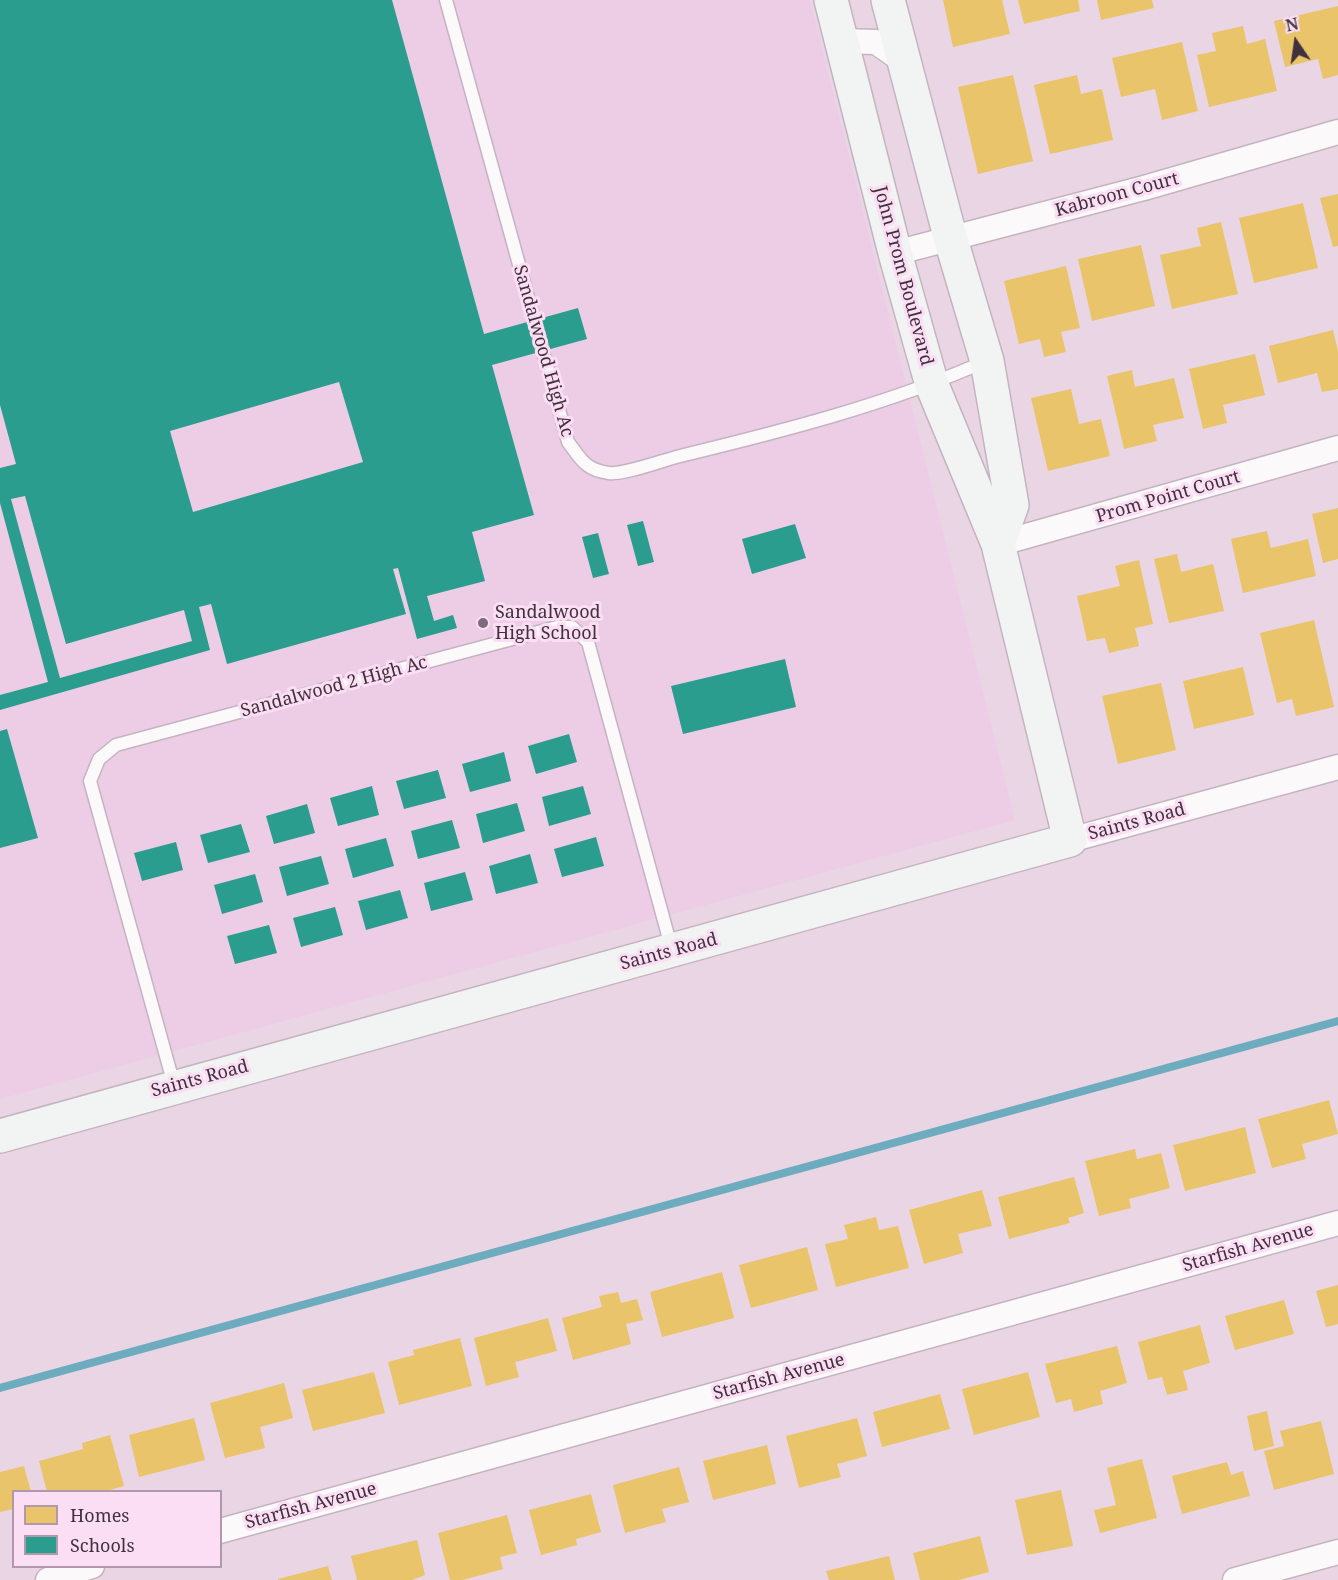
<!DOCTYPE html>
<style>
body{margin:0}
#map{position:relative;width:1338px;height:1580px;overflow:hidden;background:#ead5e5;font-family:"Noto Serif",serif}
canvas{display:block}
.legend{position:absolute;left:12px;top:1490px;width:210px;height:78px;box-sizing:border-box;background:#fbddf4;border:2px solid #b099ab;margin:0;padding:8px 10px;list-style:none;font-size:18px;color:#40323d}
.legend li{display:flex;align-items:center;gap:12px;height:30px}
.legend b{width:30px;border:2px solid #b099ab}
.north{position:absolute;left:1266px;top:12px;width:60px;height:60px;-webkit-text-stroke:4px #fbddf4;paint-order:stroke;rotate:347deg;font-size:16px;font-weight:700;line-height:24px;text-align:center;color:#40323d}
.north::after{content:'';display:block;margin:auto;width:21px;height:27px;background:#40323d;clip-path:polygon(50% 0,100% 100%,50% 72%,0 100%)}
</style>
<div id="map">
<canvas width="1338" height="1580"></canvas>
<ul class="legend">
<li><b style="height:16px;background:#e9c46a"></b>Homes</li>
<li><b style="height:16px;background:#2a9d8f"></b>Schools</li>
</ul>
<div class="north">N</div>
</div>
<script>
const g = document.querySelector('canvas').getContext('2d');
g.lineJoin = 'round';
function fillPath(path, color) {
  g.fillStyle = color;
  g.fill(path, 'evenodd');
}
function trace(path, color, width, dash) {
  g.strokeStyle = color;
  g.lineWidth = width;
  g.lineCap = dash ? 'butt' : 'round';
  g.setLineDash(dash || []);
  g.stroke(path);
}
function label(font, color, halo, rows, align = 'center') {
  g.font = font + ' "Noto Serif",serif';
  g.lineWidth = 6;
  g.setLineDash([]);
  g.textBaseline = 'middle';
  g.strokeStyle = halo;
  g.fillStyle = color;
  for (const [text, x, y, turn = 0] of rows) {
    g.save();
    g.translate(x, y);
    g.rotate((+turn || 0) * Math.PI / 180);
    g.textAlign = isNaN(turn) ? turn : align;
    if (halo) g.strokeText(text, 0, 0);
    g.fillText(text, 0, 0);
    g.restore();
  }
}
const built = new Path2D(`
 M 0,0 L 810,0 L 1015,820 L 0,1099 Z`);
const homes = new Path2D(`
 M 943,0 L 1002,0 L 1010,34 L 953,47 Z
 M 1018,0 L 1078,0 L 1080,11 L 1024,24 Z
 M 1097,0 L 1152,0 L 1154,8 L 1101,20 Z
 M 1338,6 L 1338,75 L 1323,79 L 1318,59 L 1285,67 L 1274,21 Z
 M 1243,26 L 1247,44 L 1265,39 L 1277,91 L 1209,107 L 1197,55 L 1216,51 L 1212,33 Z
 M 1182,42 L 1198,111 L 1162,120 L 1155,89 L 1121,97 L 1112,58 Z
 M 1013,75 L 1033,161 L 978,174 L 958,87 Z
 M 1077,75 L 1081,94 L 1102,89 L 1113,140 L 1050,154 L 1034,85 Z
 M 1338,194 L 1338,246 L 1333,247 L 1320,198 Z
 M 1303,203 L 1318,268 L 1254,283 L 1239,218 Z
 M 1221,222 L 1238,294 L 1172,309 L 1160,255 L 1201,246 L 1197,228 Z
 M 1141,245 L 1155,306 L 1092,321 L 1078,259 Z
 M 1066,266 L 1080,328 L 1061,332 L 1066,352 L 1044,357 L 1040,339 L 1019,344 L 1004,281 Z
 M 1333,330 L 1338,351 L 1338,389 L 1322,392 L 1317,373 L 1278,383 L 1269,346 Z
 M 1255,354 L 1265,395 L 1223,405 L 1227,423 L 1203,429 L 1189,369 Z
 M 1132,370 L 1135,387 L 1174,378 L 1184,418 L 1153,425 L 1157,441 L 1124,449 L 1107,376 Z
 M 1071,389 L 1079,424 L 1101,419 L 1110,456 L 1048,471 L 1031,398 Z
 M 1338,508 L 1338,559 L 1323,563 L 1312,514 Z
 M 1267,531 L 1271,548 L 1308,539 L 1316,576 L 1243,593 L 1231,539 Z
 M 1177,554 L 1181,572 L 1213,564 L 1224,611 L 1169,623 L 1154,559 Z
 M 1139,560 L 1153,624 L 1135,628 L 1139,646 L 1109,653 L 1105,638 L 1087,641 L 1077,596 L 1120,586 L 1115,566 Z
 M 1314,620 L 1334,707 L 1296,716 L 1292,699 L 1277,703 L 1260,633 Z
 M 1243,667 L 1254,715 L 1194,729 L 1183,681 Z
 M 1161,683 L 1176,750 L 1118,764 L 1102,696 Z
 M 1329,1100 L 1338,1134 L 1302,1144 L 1306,1159 L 1272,1168 L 1258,1119 Z
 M 1245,1127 L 1256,1173 L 1185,1191 L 1173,1145 Z
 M 1135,1149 L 1137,1159 L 1161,1153 L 1170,1188 L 1129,1199 L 1131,1208 L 1099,1216 L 1085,1161 Z
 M 1074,1177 L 1084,1213 L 1068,1218 L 1070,1223 L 1009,1239 L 998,1197 Z
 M 982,1190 L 992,1226 L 958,1234 L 963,1253 L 924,1264 L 909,1210 Z
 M 876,1217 L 879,1230 L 898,1226 L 909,1268 L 836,1287 L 825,1244 L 848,1239 L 844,1225 Z
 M 807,1247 L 818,1290 L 751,1308 L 739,1265 Z
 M 722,1272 L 734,1318 L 662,1337 L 650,1292 Z
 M 1338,1285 L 1338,1324 L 1326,1327 L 1316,1291 Z
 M 618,1292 L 621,1303 L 637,1299 L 643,1320 L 626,1324 L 631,1344 L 573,1360 L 562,1318 L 602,1307 L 599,1296 Z
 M 1284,1300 L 1294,1334 L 1235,1350 L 1225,1316 Z
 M 548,1318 L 557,1351 L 515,1362 L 519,1377 L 486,1386 L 474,1338 Z
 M 1200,1325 L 1210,1363 L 1183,1371 L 1188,1390 L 1167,1395 L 1162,1377 L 1148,1380 L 1138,1342 Z
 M 460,1338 L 472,1386 L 399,1405 L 388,1362 L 414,1355 L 413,1350 Z
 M 1117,1346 L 1127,1383 L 1100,1391 L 1103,1404 L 1074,1412 L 1071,1399 L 1056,1403 L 1045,1364 Z
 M 374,1372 L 385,1413 L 313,1431 L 302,1390 Z
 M 1028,1372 L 1040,1417 L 974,1435 L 962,1389 Z
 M 284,1383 L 293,1418 L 260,1427 L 265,1448 L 225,1458 L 210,1403 Z
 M 940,1394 L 950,1429 L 882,1447 L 873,1412 Z
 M 1267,1411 L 1274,1446 L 1254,1451 L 1247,1416 Z
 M 194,1418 L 205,1460 L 139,1477 L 129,1435 Z
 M 857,1418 L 867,1456 L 837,1464 L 841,1477 L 799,1488 L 786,1436 Z
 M 1321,1421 L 1334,1474 L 1274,1490 L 1264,1451 L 1284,1446 L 1280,1431 Z
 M 110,1435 L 124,1486 L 103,1492 L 47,1492 L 39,1461 L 83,1449 L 82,1443 Z
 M 767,1445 L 776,1484 L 713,1500 L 703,1461 Z
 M 1142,1459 L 1157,1518 L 1100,1533 L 1094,1510 L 1116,1505 L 1107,1468 Z
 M 1227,1462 L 1231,1475 L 1243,1471 L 1250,1496 L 1182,1514 L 1172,1476 Z
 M 24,1466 L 31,1492 L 14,1492 L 14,1509 L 0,1512 L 0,1472 Z
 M 679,1467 L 689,1502 L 662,1509 L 666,1522 L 625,1533 L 613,1485 Z
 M 1061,1490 L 1073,1546 L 1027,1555 L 1015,1500 Z
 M 591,1494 L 601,1532 L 576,1539 L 577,1545 L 541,1555 L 529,1510 Z
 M 507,1515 L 517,1553 L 500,1557 L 503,1569 L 463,1580 L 450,1580 L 438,1533 Z
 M 980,1536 L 989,1572 L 959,1580 L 920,1580 L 913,1553 Z
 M 417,1540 L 425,1575 L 412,1580 L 357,1580 L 351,1556 Z
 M 889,1556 L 895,1580 L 829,1580 L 826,1571 Z
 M 328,1566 L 332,1580 L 278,1580 L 278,1579 Z`);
const schools = new Path2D(`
 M 0,0 L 392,0 L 484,334 L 578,308 L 587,339 L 492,365 L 534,515 L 472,532 L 485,581 L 427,596 L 434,621 L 453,615 L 457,628 L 417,639 L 398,568 L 393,569 L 406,614 L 227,664 L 211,604 L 199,607 L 210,650 L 0,710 L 0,695 L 48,682 L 0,503 L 0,468 L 16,464 L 0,405 ZM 339,382 L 363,462 L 193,512 L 170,431 ZM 25,496 L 66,644 L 184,610 L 192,641 L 60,678 L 11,499 Z
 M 643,521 L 654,562 L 638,566 L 627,525 Z
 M 795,524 L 806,558 L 752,574 L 742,539 Z
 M 598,533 L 609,574 L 593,578 L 582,537 Z
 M 785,659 L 796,707 L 683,734 L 671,686 Z
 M 7,729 L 38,838 L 0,848 L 0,731 Z
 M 569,734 L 577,762 L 536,774 L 528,746 Z
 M 504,752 L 511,781 L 470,792 L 462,764 Z
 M 438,770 L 446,798 L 404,809 L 396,781 Z
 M 372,786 L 379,815 L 338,826 L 330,798 Z
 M 583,786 L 591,814 L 549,826 L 542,797 Z
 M 517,803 L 525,831 L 483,843 L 476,814 Z
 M 307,804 L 315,833 L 274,844 L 266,816 Z
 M 452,820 L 460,848 L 418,859 L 411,831 Z
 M 241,824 L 250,852 L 208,863 L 200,835 Z
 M 596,837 L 604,866 L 562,877 L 554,849 Z
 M 386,838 L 394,866 L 353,878 L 345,849 Z
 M 176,842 L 183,870 L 142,881 L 134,853 Z
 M 530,854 L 538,883 L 496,894 L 489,866 Z
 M 321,856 L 329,884 L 287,896 L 279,867 Z
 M 465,872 L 473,900 L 431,911 L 424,883 Z
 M 255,874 L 263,902 L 222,914 L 214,885 Z
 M 400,890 L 408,918 L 366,930 L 358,901 Z
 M 335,907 L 343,935 L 301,947 L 293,918 Z
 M 269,925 L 277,953 L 235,964 L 227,936 Z`);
const stream = new Path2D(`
 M 0,1388 L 1338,1021`);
const lane = new Path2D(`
 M 446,0 L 568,442 C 581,459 585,470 609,473 C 623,475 664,460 680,456 C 783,431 889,404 986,361
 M 174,1085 L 90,781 L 99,759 L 116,745 L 557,627 L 572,627 L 588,642 L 672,950`);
const street = new Path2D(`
 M 841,41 L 876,42 L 905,62
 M 895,253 L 1144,188 L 1338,132
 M 998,544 L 1338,448
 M 1070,840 L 1338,767
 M 220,1531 L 1338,1223
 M 48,1580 L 92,1566
 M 1235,1580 L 1338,1552`);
const secondary = new Path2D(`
 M 888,0 L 951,240 L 987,361 L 1012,505 L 998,544
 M 0,1136 L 1070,840 L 998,544 L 932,385 L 895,253 L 831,0`);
const markers = [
 [483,623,6,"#7c6b78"]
];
const streetNames = [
 ["Kabroon Court",1117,195,-15],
 ["John Prom Boulevard",903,276,75],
 ["Sandalwood High Ac",543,351,74],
 ["Prom Point Court",1168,497,-16],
 ["Sandalwood 2 High Ac",334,687,-15],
 ["Saints Road",1137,822,-15],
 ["Saints Road",669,952,-15],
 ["Saints Road",200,1079,-15],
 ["Starfish Avenue",1248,1248,-16],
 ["Starfish Avenue",779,1377,-15],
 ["Starfish Avenue",311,1506,-15]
];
const poiNames = [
 ["Sandalwood",495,613],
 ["High School",495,634]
];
fillPath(built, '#edcce6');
fillPath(homes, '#e9c46a');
fillPath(schools, '#2a9d8f');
trace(stream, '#6cacbe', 8);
trace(lane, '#c4b4c0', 15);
trace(street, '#c4b4c0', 27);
trace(secondary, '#c4b4c0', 36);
trace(lane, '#fcf9fb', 12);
trace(street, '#fcf9fb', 24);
trace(secondary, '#f2f3f3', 33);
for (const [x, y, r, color] of markers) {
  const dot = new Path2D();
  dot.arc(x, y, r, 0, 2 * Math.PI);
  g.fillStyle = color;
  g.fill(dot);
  trace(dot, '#fbddf4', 2);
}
label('18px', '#40323d', '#fbddf4', streetNames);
label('18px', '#40323d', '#fbddf4', poiNames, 'left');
</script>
